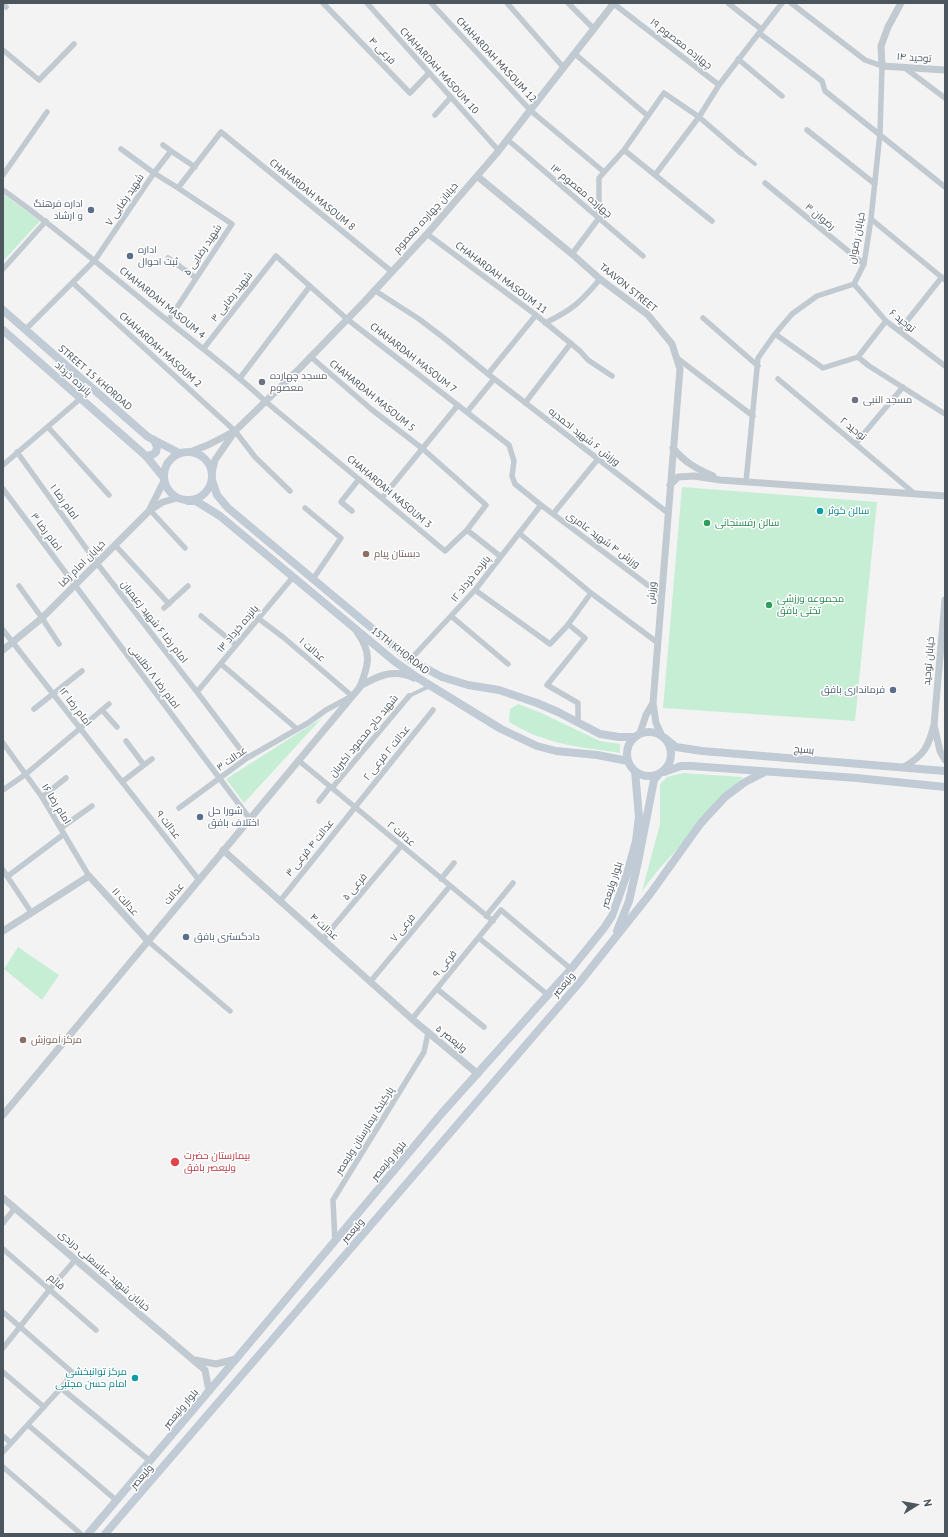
<!DOCTYPE html>
<meta charset="utf-8">
<style>
body{margin:0}
#map{position:relative;width:948px;height:1537px;overflow:hidden;background:#f4f3f3;font-family:"PT Sans",sans-serif}
canvas{display:block}
.frame{position:absolute;inset:0;border:4px solid #4b565f;pointer-events:none}
.north{position:absolute;left:896px;top:1485px;width:40px;height:40px;-webkit-text-stroke:3px #fff;paint-order:stroke;rotate:79deg;font-size:11px;font-weight:700;line-height:16px;text-align:center;color:#4b565f}
.north::after{content:'';display:block;margin:auto;width:14px;height:18px;background:#4b565f;clip-path:polygon(50% 0,100% 100%,50% 72%,0 100%)}
</style>
<div id="map">
<canvas width="948" height="1537"></canvas>
<div class="frame"></div>
<div class="north">N</div>
</div>
<script>
const g = document.querySelector('canvas').getContext('2d');
g.lineJoin = 'round';
function fillPath(path, color) {
  g.fillStyle = color;
  g.fill(path, 'evenodd');
}
function trace(path, color, width, dash) {
  g.strokeStyle = color;
  g.lineWidth = width;
  g.lineCap = dash ? 'butt' : 'round';
  g.setLineDash(dash || []);
  g.stroke(path);
}
function label(font, color, halo, rows, align = 'center') {
  g.font = font + ' "PT Sans",Cairo,sans-serif';
  g.lineWidth = 3;
  g.setLineDash([]);
  g.textBaseline = 'middle';
  g.strokeStyle = halo;
  g.fillStyle = color;
  for (const [text, x, y, turn = 0] of rows) {
    g.save();
    g.translate(x, y);
    g.rotate((+turn || 0) * Math.PI / 180);
    g.textAlign = isNaN(turn) ? turn : align;
    if (halo) g.strokeText(text, 0, 0);
    g.fillText(text, 0, 0);
    g.restore();
  }
}
const green = new Path2D(`
 M 3,194 L 40,221 L 3,261 Z
 M 682,487 L 877,502 L 855,721 L 663,708 Z
 M 518,704 L 539,712 L 600,741 L 620,744 L 620,753 C 596,749 572,747 549,740 C 535,736 521,729 509,722 L 510,709 Z
 M 322,718 L 244,803 L 226,779 Z
 M 683,773 L 743,777 L 658,870 L 642,891 L 660,824 L 660,784 L 667,777 Z
 M 18,947 L 59,975 L 42,1000 L 4,969 Z`);
const pedestrian = new Path2D(`
 M 742,154 L 755,164
 M 409,696 L 430,686`);
const minor = new Path2D(`
 M 323,3 L 410,93 L 429,73
 M 367,3 L 499,151
 M 431,3 L 531,111 L 604,172
 M 507,3 L 564,68
 M 568,3 L 594,29
 M 728,3 L 761,29
 M 3,4 L 6,7
 M 614,4 L 719,85
 M 759,33 L 822,81 L 825,91 L 945,187
 M 3,50 L 39,80 L 74,44
 M 575,54 L 648,116
 M 738,59 L 782,96
 M 905,68 L 945,98
 M 435,115 L 451,97
 M 807,130 L 875,184
 M 508,140 L 643,256
 M 163,145 L 171,151
 M 121,149 L 154,173 L 171,151 L 195,167
 M 624,150 L 712,221
 M 742,154 L 699,117 L 719,85 L 782,3
 M 3,175 L 47,112
 M 765,183 L 864,264
 M 3,190 C 61,231 112,276 167,320 C 200,347 234,372 265,401 L 445,551 L 467,530 L 500,556
 M 871,219 L 945,280
 M 427,234 L 536,315 L 580,351 L 588,360 L 612,376
 M 572,254 L 599,218 L 599,178 L 624,150 L 664,93 L 699,117 L 655,175
 M 168,258 L 196,278
 M 3,269 L 46,221
 M 73,283 L 235,431 L 255,457 L 290,491
 M 854,284 L 886,321 L 945,366
 M 374,290 L 419,319 L 444,338 L 488,374 L 668,513
 M 703,318 L 758,366
 M 168,321 L 232,224 L 178,188
 M 545,323 C 572,310 581,302 600,279
 M 25,330 L 95,260 L 154,173 L 178,188 L 221,132 L 391,271
 M 899,331 L 942,277
 M 775,334 L 823,368 L 858,357 L 869,366 L 945,414
 M 204,348 L 276,256 L 347,319 L 509,445 L 514,461 L 512,476 L 515,484 L 541,505 L 661,595
 M 311,357 L 371,409 L 423,449 L 486,505 L 467,530
 M 858,357 L 886,321
 M 677,358 L 753,416
 M 488,374 L 536,315
 M 240,378 L 310,286
 M 778,379 L 915,494
 M 525,403 L 571,343
 M 467,412 L 494,379
 M 48,427 L 109,495
 M 856,443 L 903,387
 M 17,452 L 96,562 L 197,692 L 247,758
 M 3,465 L 80,399
 M 746,482 L 758,358 L 775,334 L 792,314 L 817,296 L 854,284 L 864,264 L 871,219 L 880,133 L 882,66 L 865,60 L 791,3
 M 3,489 L 250,819
 M 382,498 L 458,405
 M 305,508 L 341,538 L 313,579
 M 150,510 L 185,548
 M 352,511 L 341,502 L 359,479
 M 553,514 L 598,459
 M 519,533 L 591,593 L 658,643
 M 115,545 L 169,604
 M 19,586 L 42,618 L 59,644
 M 475,590 L 550,644 L 567,626 L 591,593
 M 164,608 L 188,586
 M 201,616 L 236,645
 M 451,616 L 508,664
 M 568,624 L 585,638 L 547,685 L 578,703 L 578,723
 M 3,630 L 199,880
 M 410,660 L 475,590 L 541,505
 M 221,664 L 297,729
 M 197,692 L 293,577
 M 34,709 L 82,671
 M 102,710 L 117,727
 M 3,743 L 42,797 L 89,876
 M 298,760 L 493,921
 M 144,765 L 152,759
 M 122,782 L 144,765 L 126,741
 M 332,788 L 409,696
 M 3,790 L 26,774 L 109,704
 M 42,797 L 66,778
 M 319,801 L 330,787
 M 179,808 L 247,758 L 308,723 L 326,710 L 352,696 L 283,637 L 259,619
 M 61,828 L 92,806
 M 3,870 L 31,912
 M 8,876 L 64,834
 M 441,879 L 454,863
 M 280,901 L 433,710
 M 486,916 L 513,883
 M 479,938 L 548,995
 M 323,939 L 401,846
 M 148,941 L 230,1011
 M 370,982 L 450,886
 M 437,989 L 484,1027
 M 412,1019 L 501,910 L 571,969
 M 3,1223 L 15,1208
 M 335,1242 L 333,1200 L 424,1052 L 428,1033
 M 3,1249 L 96,1330
 M 3,1312 L 73,1373 L 61,1388 L 3,1452
 M 3,1348 L 50,1289 L 76,1259
 M 3,1372 L 44,1407
 M 61,1388 L 150,1461
 M 28,1425 L 116,1500
 M 3,1436 L 11,1443
 M 3,1467 L 81,1534`);
const tertiary = new Path2D(`
 M 901,3 L 888,27 L 881,46 L 882,66 L 945,70
 M 477,176 L 572,254 L 600,279 L 648,315 L 672,344 L 680,369 L 653,703 L 656,723 L 662,736
 M 673,448 C 684,462 697,469 713,476
 M 190,452 L 208,445 L 233,432
 M 212,473 L 215,460 L 235,431 L 299,369 L 364,302 L 427,234 L 496,154 L 614,3
 M 670,485 L 678,477 L 694,476 L 720,480 L 945,496
 M 150,509 L 164,481
 M 3,650 L 42,618 L 150,510 L 163,502 L 177,498
 M 360,686 C 378,676 393,668 414,678
 M 934,725 L 945,600
 M 640,733 L 646,715 L 653,703
 M 904,767 C 924,755 928,748 934,725 L 940,751 L 945,760
 M 223,850 L 412,1019 L 478,1074
 M 3,931 L 89,876 L 148,941
 M 3,1115 L 360,687 C 369,664 372,653 357,632
 M 3,1198 L 205,1370 L 209,1391
 M 195,1360 L 216,1364 L 236,1359`);
const secondary = new Path2D(`
 M 3,310 L 148,437 L 179,453
 M 3,330 L 146,456 L 164,478
 M164 476a24 24 0 1 1 48 0a24 24 0 1 1-48 0Z
 M 146,456 L 152,455 L 156,452 L 157,447 L 154,440
 M 212,480 L 217,495 L 228,508 L 410,660 L 442,677 L 468,685 L 499,690 L 537,703 L 558,712 L 600,734 L 619,737 L 635,737
 M 188,501 L 196,501 L 220,516 L 394,661 L 418,678 L 501,729 L 537,746 L 556,751 L 597,755 L 628,761
 M627 754a22 22 0 1 1 44 0a22 22 0 1 1-44 0Z
 M 665,738 L 676,747 L 702,751 L 945,771
 M 664,772 L 681,766 L 691,766 L 857,778 L 945,787
 M 617,931 L 629,901 L 638,862 L 654,780 L 659,774
 M 88,1534 L 236,1359 L 442,1113 L 571,969 L 604,928 L 612,916 L 627,874 L 636,841 L 639,817 L 635,771
 M 105,1534 L 580,982 L 650,894 L 701,823 L 725,797 L 745,782 L 765,772`);
const markers = [
 [91,210,4,"#5c6f8a"],
 [130,256,4,"#5c6f8a"],
 [262,382,4,"#6b7280"],
 [855,400,4,"#6b7280"],
 [820,511,4,"#0f9aa8"],
 [707,523,4,"#2e9e5b"],
 [366,554,4,"#8d6e63"],
 [769,605,4,"#2e9e5b"],
 [893,690,4,"#5c6f8a"],
 [200,817,4,"#5c6f8a"],
 [186,937,4,"#5c6f8a"],
 [23,1040,4,"#8d6e63"],
 [175,1162,5,"#e0444e"],
 [135,1378,4,"#0f9aa8"]
];
const streetNames = [
 ["چهارده معصوم ۱۹",681,44,38],
 ["فرعی ۴",382,51,46],
 ["توحید ۱۴",914,58,4],
 ["CHAHARDAH MASOUM 12",496,60,47],
 ["CHAHARDAH MASOUM 10",439,71,48],
 ["چهارده معصوم ۱۳",581,191,40],
 ["CHAHARDAH MASOUM 8",312,195,39],
 ["شهید رضایی ۷",125,200,-56],
 ["رضوان ۳",820,217,40],
 ["خیابان چهارده معصوم",426,218,-48],
 ["خیابان رضوان",857,238,-79],
 ["شهید رضایی ۵",203,250,-56],
 ["CHAHARDAH MASOUM 11",501,278,37],
 ["TAAVON STREET",628,288,39],
 ["شهید رضایی ۳",232,297,-52],
 ["CHAHARDAH MASOUM 4",162,303,39],
 ["توحید ۶",902,321,39],
 ["CHAHARDAH MASOUM 2",160,350,42],
 ["CHAHARDAH MASOUM 7",413,358,38],
 ["STREET 15 KHORDAD",95,378,41],
 ["پانزده خرداد",73,379,42],
 ["CHAHARDAH MASOUM 5",372,396,39],
 ["توحید ۲",853,429,39],
 ["ورزش ۶ شهید احمدیه",584,437,38],
 ["CHAHARDAH MASOUM 3",389,492,40],
 ["امام رضا ۱",64,502,54],
 ["امام رضا ۳",46,532,53],
 ["ورزش ۴ شهید عامری",603,540,36],
 ["خیابان امام رضا",82,564,-45],
 ["پانزده خرداد ۱۲",471,579,-51],
 ["ورزش",652,593,-85],
 ["امام رضا ۶ شهید زعیمیان",154,622,52],
 ["پانزده خرداد ۱۳",238,629,-50],
 ["عدالت ۱",312,650,41],
 ["15TH KHORDAD",400,651,38],
 ["خیابان توحید",929,661,-85],
 ["امام رضا ۸ اطلسی",154,677,53],
 ["امام رضا ۱۲",75,707,52],
 ["شهید حاج محمود اکبریان",364,736,-51],
 ["بسیج",804,750,5],
 ["عدالت ۲ فرعی ۲",387,753,-51],
 ["عدالت ۳",232,759,-35],
 ["امام رضا ۱۶",56,804,58],
 ["عدالت ۹",168,825,52],
 ["عدالت ۲",401,834,40],
 ["عدالت ۴ فرعی ۳",310,848,-51],
 ["بلوار ولیعصر",612,885,-72],
 ["فرعی ۵",355,887,-50],
 ["عدالت",174,894,-50],
 ["عدالت ۱۱",125,902,48],
 ["عدالت ۴",324,927,42],
 ["فرعی ۷",403,928,-50],
 ["فرعی ۹",445,964,-51],
 ["ولیعصر",564,985,-50],
 ["ولیعصر ۵",451,1039,39],
 ["پارکینگ بیمارستان ولیعصر",365,1131,-58],
 ["بلوار ولیعصر",389,1161,-50],
 ["ولیعصر",353,1231,-50],
 ["خیابان شهید عباسعلی درندی",104,1271,41],
 ["قائم",56,1282,41],
 ["بلوار ولیعصر",181,1409,-50],
 ["ولیعصر",142,1477,-49]
];
const serviceNames = [
 ["اداره فرهنگ",83,204,"right"],
 ["و ارشاد",83,216,"right"],
 ["اداره",138,250],
 ["ثبت احوال",138,262],
 ["فرمانداری بافق",885,690,"right"],
 ["شورا حل",208,811],
 ["اختلاف بافق",208,823],
 ["دادگستری بافق",194,937]
];
const worshipNames = [
 ["مسجد چهارده",270,376],
 ["معصوم",270,388],
 ["مسجد النبی",863,400]
];
const cultureNames = [
 ["سالن کوثر",828,511],
 ["مرکز توانبخشی",127,1372,"right"],
 ["امام حسن مجتبی",127,1384,"right"]
];
const leisureNames = [
 ["سالن رفسنجانی",715,523],
 ["مجموعه ورزشی",777,599],
 ["تختی بافق",777,611]
];
const educationNames = [
 ["دبستان پیام",374,554],
 ["مرکز آموزش",31,1040]
];
const healthNames = [
 ["بیمارستان حضرت",184,1156],
 ["ولیعصر بافق",184,1168]
];
fillPath(green, '#c5eed4');
trace(pedestrian, '#c1cad0', 4);
trace(minor, '#c1cad0', 5.5);
trace(tertiary, '#c1cad0', 7);
trace(secondary, '#c1cbd5', 8);
for (const [x, y, r, color] of markers) {
  const dot = new Path2D();
  dot.arc(x, y, r, 0, 2 * Math.PI);
  g.fillStyle = color;
  g.fill(dot);
  trace(dot, '#fff', 1.5);
}
label('10px', '#4b565f', '#fff', streetNames);
label('10px', '#4e5e75', '#fff', serviceNames, 'left');
label('10px', '#5b616d', '#fff', worshipNames, 'left');
label('10px', '#0d838f', '#fff', cultureNames, 'left');
label('10px', '#27864d', '#fff', leisureNames, 'left');
label('10px', '#785e54', '#fff', educationNames, 'left');
label('10px', '#be3a42', '#fff', healthNames, 'left');
</script>
